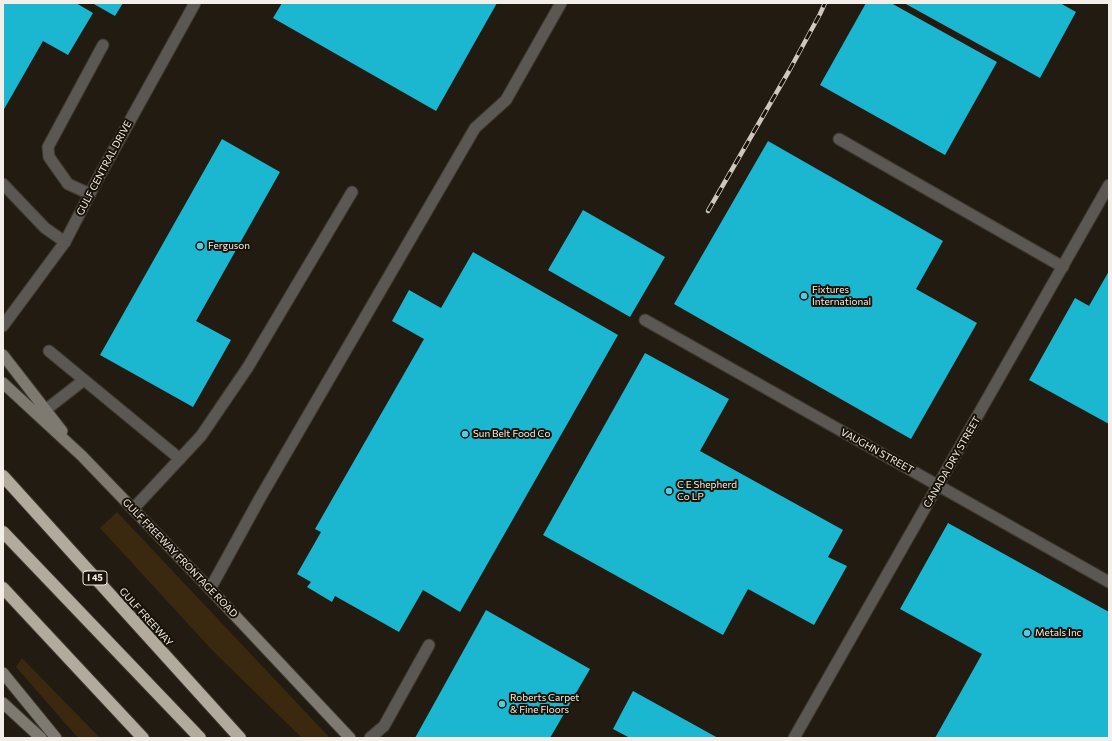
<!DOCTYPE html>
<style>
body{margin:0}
#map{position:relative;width:1112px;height:741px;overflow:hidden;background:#221b11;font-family:Commissioner,sans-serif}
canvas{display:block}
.frame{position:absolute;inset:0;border:4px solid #f3eee7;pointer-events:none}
</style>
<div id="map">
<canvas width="1112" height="741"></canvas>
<div class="frame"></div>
</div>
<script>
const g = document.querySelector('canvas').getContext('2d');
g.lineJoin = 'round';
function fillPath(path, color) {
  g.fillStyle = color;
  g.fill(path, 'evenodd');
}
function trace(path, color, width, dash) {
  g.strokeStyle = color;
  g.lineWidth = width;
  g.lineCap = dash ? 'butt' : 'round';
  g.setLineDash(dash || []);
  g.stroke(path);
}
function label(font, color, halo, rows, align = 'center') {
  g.font = font + ' Commissioner,sans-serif';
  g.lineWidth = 4;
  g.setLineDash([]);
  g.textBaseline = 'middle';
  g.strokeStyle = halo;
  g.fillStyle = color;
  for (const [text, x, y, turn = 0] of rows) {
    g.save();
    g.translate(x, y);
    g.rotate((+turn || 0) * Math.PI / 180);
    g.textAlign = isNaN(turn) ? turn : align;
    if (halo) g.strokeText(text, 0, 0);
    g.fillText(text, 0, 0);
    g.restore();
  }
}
const green = new Path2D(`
 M 117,512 L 330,738 L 302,738 L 212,650 L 100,528 Z
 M 22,658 L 100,738 L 78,738 L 16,667 Z`);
const building = new Path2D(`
 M 3,3 L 76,3 L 93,13 L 68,55 L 43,41 L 3,111 Z
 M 92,3 L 123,3 L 115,16 Z
 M 282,3 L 497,3 L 436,111 L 273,18 Z
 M 866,3 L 891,3 L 997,62 L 945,155 L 820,85 Z
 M 904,3 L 1060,3 L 1076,12 L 1040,78 Z
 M 222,139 L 280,172 L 196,321 L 231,340 L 193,407 L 100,355 Z
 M 768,141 L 943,241 L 916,289 L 977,323 L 911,439 L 674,304 Z
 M 583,210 L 665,257 L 630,317 L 548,270 Z
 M 473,252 L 618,335 L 460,612 L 423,590 L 399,632 L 335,596 L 332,602 L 307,587 L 311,582 L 297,574 L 321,532 L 315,529 L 424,339 L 392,321 L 409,290 L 441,308 Z
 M 1109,271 L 1109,424 L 1029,380 L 1075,298 L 1089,306 Z
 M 645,353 L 729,399 L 700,451 L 843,530 L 828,557 L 847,566 L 814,625 L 748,589 L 723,635 L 543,535 Z
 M 948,523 L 1109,612 L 1109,738 L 935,738 L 982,654 L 900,609 Z
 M 486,610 L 590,669 L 550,738 L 415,738 Z
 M 633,691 L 718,738 L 630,738 L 613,729 Z`);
const service = new Path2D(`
 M 839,139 L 1063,267
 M 3,184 L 45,228 L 65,242
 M 90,194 L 68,184 L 49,157 L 48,147 L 103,45
 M 49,351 L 180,459
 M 39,415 L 84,380
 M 133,509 L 201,436 L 248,367 L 352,192
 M 210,589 L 260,498 L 475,128 L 506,100 L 561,3
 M 370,738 L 384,726 L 429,645`);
const minor = new Path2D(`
 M 645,320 L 1109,582
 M 3,326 L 65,242 L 96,182 L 195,3
 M 794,738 L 1109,185`);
const secondary = new Path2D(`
 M 3,355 L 62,431
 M 3,383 L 82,456 L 210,589 L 350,738
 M 3,673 L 56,738
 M 3,703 L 41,738`);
const motorway = new Path2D(`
 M 3,476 L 240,738
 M 3,532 L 200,738
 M 3,588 L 143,738`);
const rail = new Path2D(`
 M 708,211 L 789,71 L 820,14 L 825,3`);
const markers = [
 [200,246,4,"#55cae0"],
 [804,296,4,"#55cae0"],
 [465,434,4,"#55cae0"],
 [669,491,4,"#55cae0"],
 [1027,633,4,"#55cae0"],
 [502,704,4,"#55cae0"]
];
const shields = [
 [95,578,24]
];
const shieldNames = [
 ["I 45",95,578]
];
const streetNames = [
 ["GULF CENTRAL DRIVE",104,168,-62],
 ["VAUGHN STREET",877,451,29],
 ["CANADA DRY STREET",952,462,-60],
 ["GULF FREEWAY FRONTAGE ROAD",180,558,46],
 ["GULF FREEWAY",146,617,48]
];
const poiNames = [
 ["Ferguson",208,246],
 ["Fixtures",812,290],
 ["International",812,302],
 ["Sun Belt Food Co",473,434],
 ["C E Shepherd",677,485],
 ["Co LP",677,497],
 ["Metals Inc",1035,633],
 ["Roberts Carpet",510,698],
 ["& Fine Floors",510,710]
];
fillPath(green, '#3a290e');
fillPath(building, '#1bb6cf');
trace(service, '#3f392f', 13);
trace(minor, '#3f392f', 13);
trace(secondary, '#3f392f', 13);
trace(motorway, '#3f392f', 14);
trace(service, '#5b5752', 11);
trace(minor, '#5b5752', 11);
trace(secondary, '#7e7971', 11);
trace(motorway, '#b3aa9e', 12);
trace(rail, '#cdc7c0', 4.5);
trace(rail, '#181209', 3, [9]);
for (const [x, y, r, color] of markers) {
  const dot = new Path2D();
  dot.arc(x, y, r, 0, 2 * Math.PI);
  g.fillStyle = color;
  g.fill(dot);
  trace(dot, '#181209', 1.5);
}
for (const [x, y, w] of shields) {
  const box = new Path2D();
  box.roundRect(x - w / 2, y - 7, w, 14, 3);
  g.fillStyle = '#181209';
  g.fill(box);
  trace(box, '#f3eee7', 1);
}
label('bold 9px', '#f3eee7', null, shieldNames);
label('10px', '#f3eee7', '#181209', streetNames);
label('10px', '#f3eee7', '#181209', poiNames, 'left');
</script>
